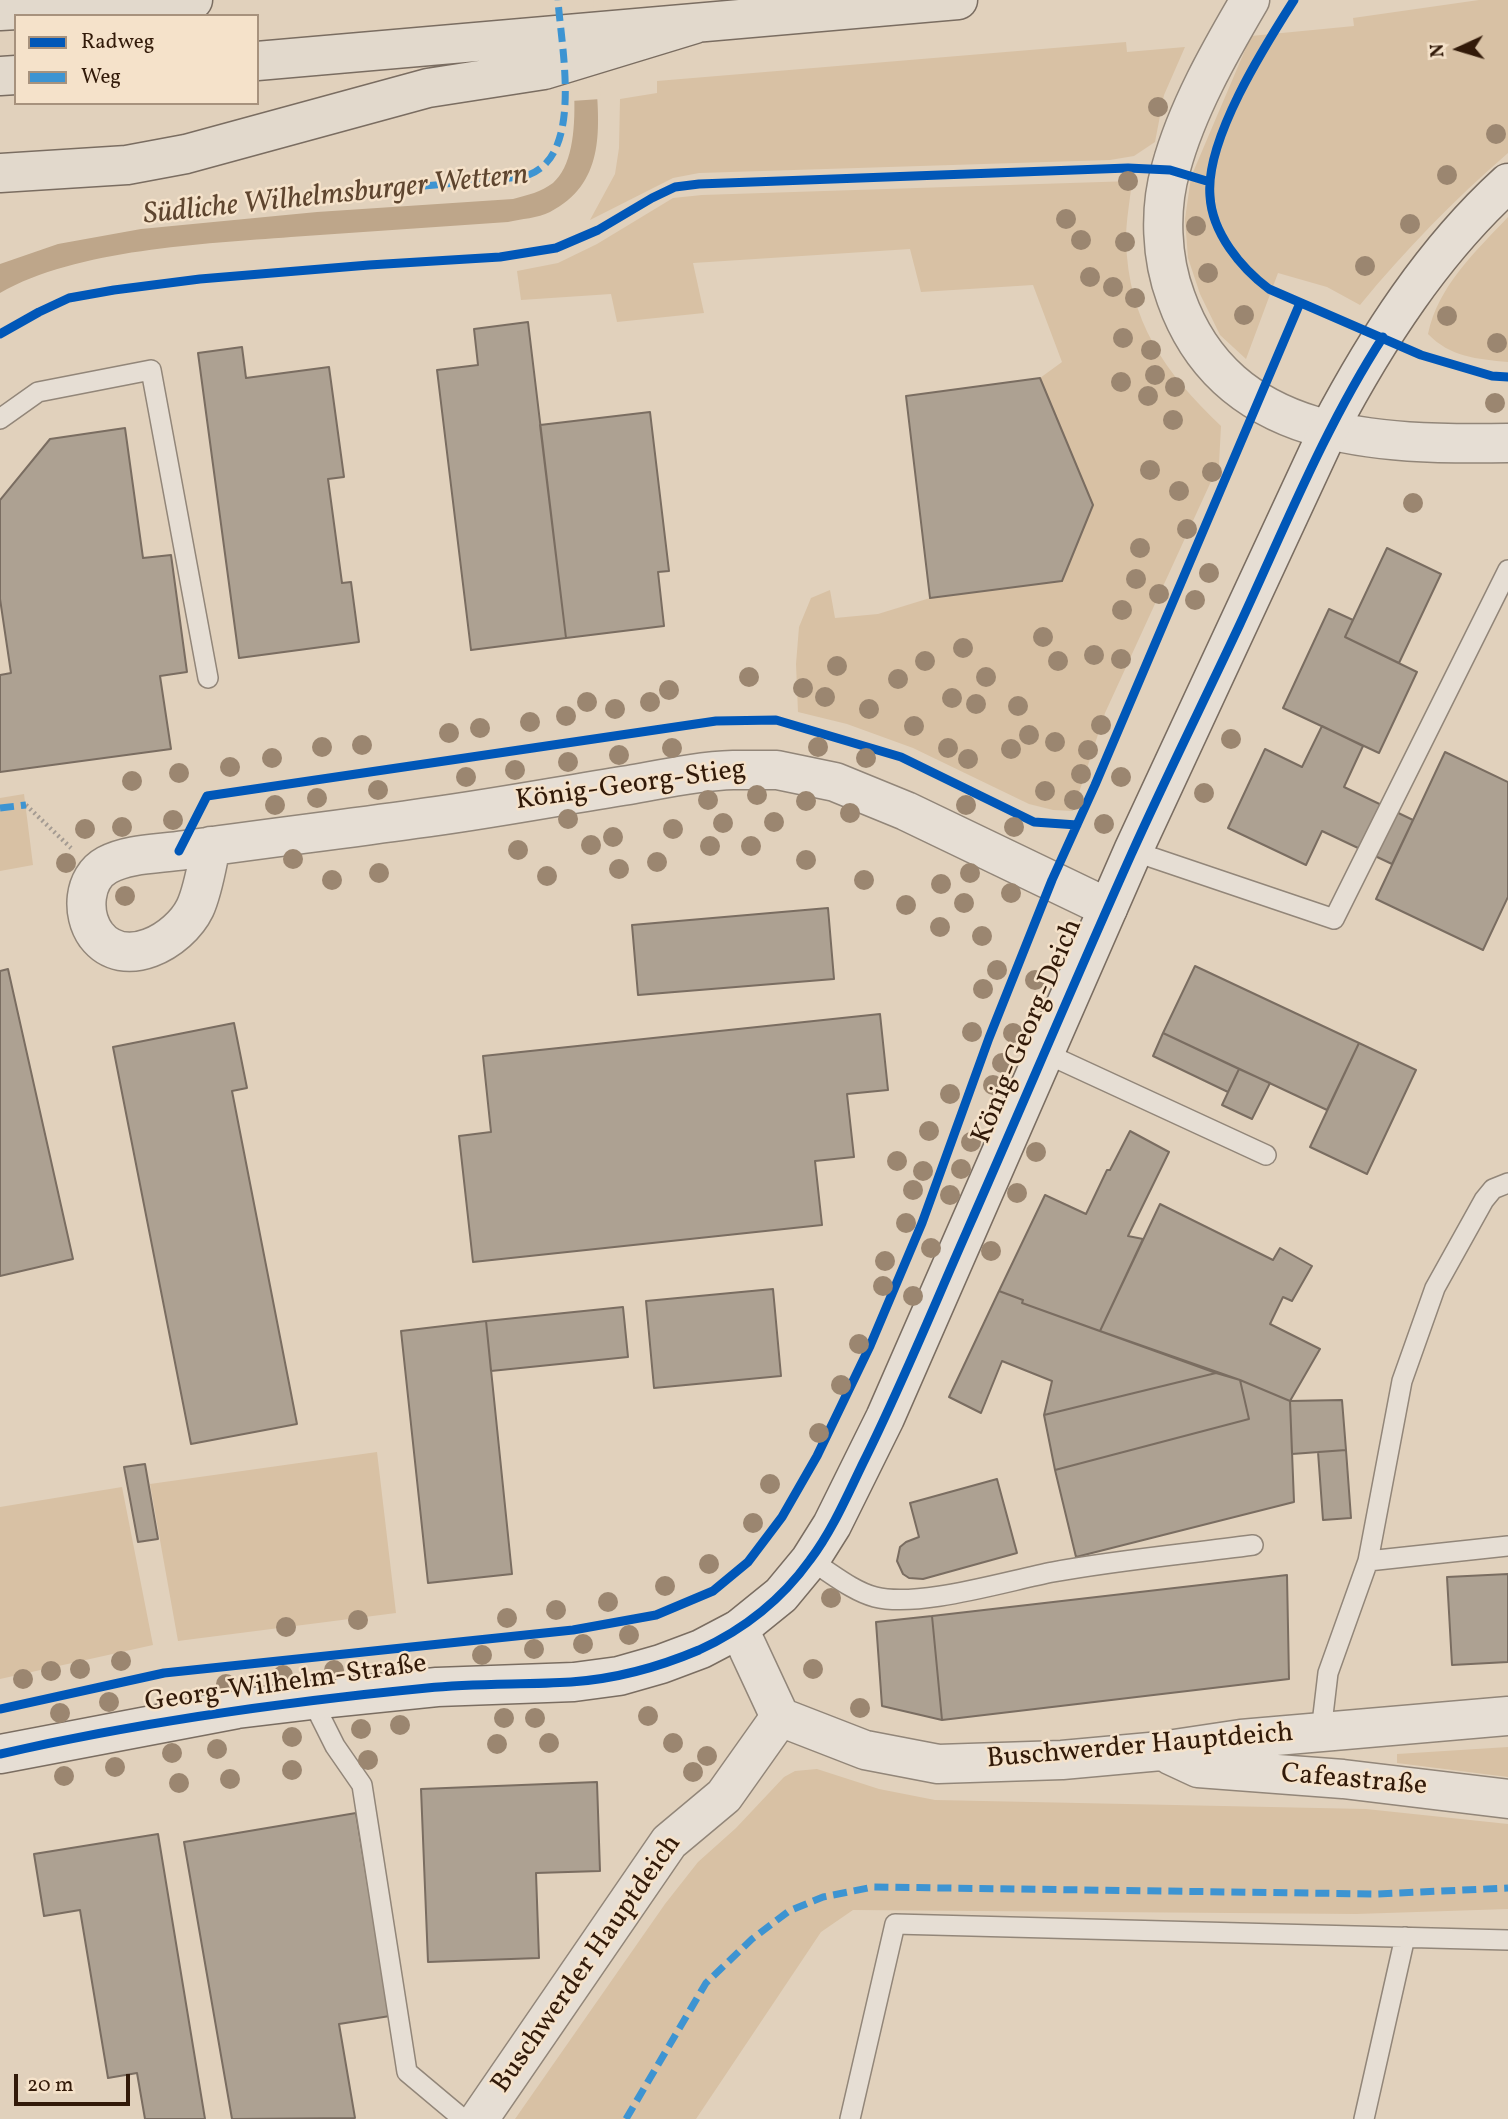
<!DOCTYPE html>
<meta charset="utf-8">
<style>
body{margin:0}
#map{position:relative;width:1508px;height:2119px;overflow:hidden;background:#e1d1bc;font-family:Vollkorn,serif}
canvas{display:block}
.legend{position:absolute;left:14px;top:14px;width:245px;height:91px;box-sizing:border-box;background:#f5e2ca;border:2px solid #a7927d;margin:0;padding:9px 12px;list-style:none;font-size:21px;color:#321a09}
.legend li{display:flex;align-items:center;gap:14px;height:35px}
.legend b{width:35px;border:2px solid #a7927d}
.north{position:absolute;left:1424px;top:14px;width:70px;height:70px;-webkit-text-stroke:5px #f5e2ca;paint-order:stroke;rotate:266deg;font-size:19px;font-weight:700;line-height:28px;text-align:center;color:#321a09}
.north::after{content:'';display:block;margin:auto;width:24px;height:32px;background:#321a09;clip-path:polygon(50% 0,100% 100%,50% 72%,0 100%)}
.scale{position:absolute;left:14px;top:2074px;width:116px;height:32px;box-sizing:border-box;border:4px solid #321a09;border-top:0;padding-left:9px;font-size:21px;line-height:24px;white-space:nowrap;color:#321a09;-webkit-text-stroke:5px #f5e2ca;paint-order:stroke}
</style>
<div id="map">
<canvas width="1508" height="2119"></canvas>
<ul class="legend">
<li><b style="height:9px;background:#0057b8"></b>Radweg</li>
<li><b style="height:9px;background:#3d94d2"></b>Weg</li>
</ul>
<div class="north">N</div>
<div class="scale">20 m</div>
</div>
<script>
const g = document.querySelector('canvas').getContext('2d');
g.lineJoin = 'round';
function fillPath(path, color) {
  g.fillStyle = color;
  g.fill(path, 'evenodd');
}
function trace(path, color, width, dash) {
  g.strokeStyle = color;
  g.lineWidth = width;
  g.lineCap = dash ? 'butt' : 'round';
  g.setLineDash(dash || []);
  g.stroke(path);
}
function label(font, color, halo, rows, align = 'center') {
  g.font = font + ' Vollkorn,serif';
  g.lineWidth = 5;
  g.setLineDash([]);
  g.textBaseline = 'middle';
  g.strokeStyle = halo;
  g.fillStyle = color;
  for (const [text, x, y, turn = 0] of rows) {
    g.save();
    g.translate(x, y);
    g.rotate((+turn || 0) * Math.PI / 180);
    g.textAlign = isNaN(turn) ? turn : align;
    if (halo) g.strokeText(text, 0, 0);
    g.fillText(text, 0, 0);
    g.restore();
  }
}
const green = new Path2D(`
 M 1479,0 L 1508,0 L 1508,153 C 1454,200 1405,250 1360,305 L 1327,287 L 1278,273 L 1246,359 L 1220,335 L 1200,294 L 1188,258 L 1185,219 L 1191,177 L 1251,36 L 1354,26 L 1353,18 Z
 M 1126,42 L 1127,52 L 1185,47 L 1164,95 L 1155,142 L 1134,156 L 1110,160 L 699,173 L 673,178 L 590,220 L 615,174 L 619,148 L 620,99 L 657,93 L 657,81 Z
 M 1132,181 C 1130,200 1126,221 1126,240 C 1128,321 1165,373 1221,426 L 1219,464 L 1105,713 L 1073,811 L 1053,810 L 1029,804 L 913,748 L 847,724 L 798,712 L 796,664 L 799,627 L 811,598 L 830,590 L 835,618 L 878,614 L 930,598 L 1062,581 L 1093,505 L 1040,378 L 1062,362 L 1033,285 L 921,292 L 910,249 L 693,263 L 704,313 L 617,322 L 611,294 L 521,300 L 517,271 L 558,263 L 597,244 L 673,198 L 702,195 Z
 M 1508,217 L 1508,362 C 1477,359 1450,357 1428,334 C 1438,286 1476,251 1508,217 Z
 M 24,794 L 33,865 L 0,871 L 0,798 Z
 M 377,1452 L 396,1613 L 178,1641 L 150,1484 Z
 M 122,1487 L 153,1645 L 0,1679 L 0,1507 Z
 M 1508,1747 L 1508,1777 L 1397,1763 L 1397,1754 Z
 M 817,1769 L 879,1789 L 935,1800 L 1366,1809 L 1508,1824 L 1508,1909 L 1356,1914 L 853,1910 L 821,1932 L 696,2119 L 515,2119 L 665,1904 L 698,1862 L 736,1828 L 784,1777 L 795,1771 Z`);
const water = new Path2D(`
 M 565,0 L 589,0 C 592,27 594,54 596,80 C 600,132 604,184 550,212 C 538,218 521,219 508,222 C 436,227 363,232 291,237 C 203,244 77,249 0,293 L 0,264 L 58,244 L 141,229 L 317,212 L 513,199 C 528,195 541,192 553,183 C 590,152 569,44 565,0 Z`);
const pier = new Path2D(`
 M 562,0 L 593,0 L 601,99 L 571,101 Z`);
const building = new Path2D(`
 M 528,322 L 566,638 L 471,650 L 437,370 L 478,365 L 474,329 Z
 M 242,347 L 246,378 L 329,367 L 344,477 L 328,479 L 342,583 L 351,582 L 359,642 L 239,658 L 198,353 Z
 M 1040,378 L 1093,505 L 1062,581 L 930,598 L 906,396 Z
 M 650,412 L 669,571 L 658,572 L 664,626 L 566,638 L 540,425 Z
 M 125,428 L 143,558 L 171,555 L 187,672 L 160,676 L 171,749 L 0,772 L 0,675 L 11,673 L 0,599 L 0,500 L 50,439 Z
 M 1387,548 L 1441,574 L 1399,663 L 1345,637 Z
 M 1329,609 L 1353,620 L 1345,637 L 1417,672 L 1379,753 L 1283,708 Z
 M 1322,726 L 1363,746 L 1344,787 L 1413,820 L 1392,864 L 1322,831 L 1306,865 L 1228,828 L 1265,749 L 1302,767 Z
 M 1445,752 L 1508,782 L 1508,897 L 1483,950 L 1376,899 Z
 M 828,908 L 834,979 L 638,995 L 632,925 Z
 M 1195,966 L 1359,1043 L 1327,1110 L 1163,1033 Z
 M 8,969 L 73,1259 L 0,1276 L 0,971 Z
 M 880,1014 L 888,1090 L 847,1094 L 854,1157 L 815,1161 L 822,1225 L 473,1262 L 459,1136 L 491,1132 L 483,1056 Z
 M 234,1023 L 247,1088 L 232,1091 L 297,1424 L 191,1444 L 113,1047 Z
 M 1163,1033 L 1239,1069 L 1228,1092 L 1153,1056 Z
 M 1359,1043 L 1416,1070 L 1367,1174 L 1310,1147 Z
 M 1239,1069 L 1270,1083 L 1252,1119 L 1222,1105 Z
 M 1130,1131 L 1169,1152 L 1128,1236 L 1143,1239 L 1100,1331 L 1022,1303 L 1023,1300 L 999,1291 L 1045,1195 L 1086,1214 L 1107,1170 L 1110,1170 Z
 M 1160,1204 L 1273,1260 L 1280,1248 L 1312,1266 L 1292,1301 L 1283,1297 L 1270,1324 L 1320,1349 L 1290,1401 L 1240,1380 L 1100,1331 Z
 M 773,1289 L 781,1376 L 654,1388 L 646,1301 Z
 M 999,1291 L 1023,1300 L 1022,1303 L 1216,1373 L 1044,1415 L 1052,1381 L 1002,1361 L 981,1413 L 949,1397 Z
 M 623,1307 L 628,1357 L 491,1371 L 486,1321 Z
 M 486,1321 L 512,1574 L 428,1583 L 401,1331 Z
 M 1216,1373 L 1240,1380 L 1249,1419 L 1055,1470 L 1044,1415 Z
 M 1240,1380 L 1290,1401 L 1294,1502 L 1076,1557 L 1055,1470 L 1249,1419 Z
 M 1342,1400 L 1346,1450 L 1292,1454 L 1290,1401 Z
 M 1346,1450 L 1351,1518 L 1323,1520 L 1318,1452 Z
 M 145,1464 L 158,1539 L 138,1542 L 124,1467 Z
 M 997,1479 L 1017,1553 L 923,1579 L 909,1578 L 903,1574 L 897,1561 L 900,1547 L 906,1542 L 919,1537 L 910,1503 Z
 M 1508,1574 L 1508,1662 L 1452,1665 L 1447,1577 Z
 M 1287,1575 L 1289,1679 L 942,1720 L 932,1616 Z
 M 932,1616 L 942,1720 L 882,1706 L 876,1622 Z
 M 597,1782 L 600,1871 L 536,1873 L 539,1958 L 428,1962 L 421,1789 Z
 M 356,1813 L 390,2016 L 339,2024 L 355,2118 L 232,2119 L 184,1842 Z
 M 158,1834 L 205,2119 L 145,2119 L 137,2073 L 108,2078 L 80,1910 L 44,1916 L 34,1854 Z`);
const path = new Path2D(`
 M 26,805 L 71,848`);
const service = new Path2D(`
 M 0,419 L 38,392 L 151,370 L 208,678
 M 1133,851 L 1334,919 L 1508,570
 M 1045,1053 L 1266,1155
 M 810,1560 C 830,1572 852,1591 875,1597 C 919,1608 1006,1581 1053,1572 C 1118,1560 1186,1554 1253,1545
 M 1368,1561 L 1508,1546
 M 312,1700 L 335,1746 L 362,1785 L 407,2072 L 463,2119
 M 1321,1732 L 1328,1673 L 1368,1561 L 1402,1381 L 1435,1288 L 1484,1200 L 1493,1189 L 1508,1183
 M 850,2119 L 895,1924 L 1508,1940
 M 1364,2119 L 1405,1937`);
const minor = new Path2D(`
 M 1250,0 C 1219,53 1187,109 1171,168 C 1159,209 1161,258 1176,298 C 1227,442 1378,445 1508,443
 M 211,846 C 207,865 203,891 195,908 C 179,941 124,972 96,935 C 81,914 83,878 107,865 C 129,853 160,854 185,850 C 261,839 338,830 415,819 C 486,810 558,796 629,785 C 663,779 698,771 733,770 L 777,770 L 835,782 L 906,811 L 1108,908
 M 739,1629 L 780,1717 L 865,1750 L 938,1764 L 1062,1760 L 1161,1751 L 1241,1739 L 1508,1716
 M 1170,1755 L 1198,1768 L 1343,1779 L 1508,1799
 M 479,2119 L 669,1842 L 724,1796 L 780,1717`);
const secondary = new Path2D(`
 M 0,1754 L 237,1709 L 312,1700 L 437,1687 L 574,1682 L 619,1676 L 661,1664 L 701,1649 L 739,1629 L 781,1595 L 810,1560 L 832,1525 L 885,1418 L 1133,851 L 1329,429 C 1376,340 1433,251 1508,183`);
const trunk = new Path2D(`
 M 0,11 L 193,0
 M 257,61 L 958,0
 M 0,76 L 16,75
 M 0,173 L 127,165 L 186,154 L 428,88 L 544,70 L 695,24`);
const quiet = new Path2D(`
 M 403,188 L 522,177 C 586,162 561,48 558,0
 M 0,808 L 26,805
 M 626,2119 L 706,1983 L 752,1939 L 789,1911 L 823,1897 L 873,1887 L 1376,1894 L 1508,1888`);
const cycleway = new Path2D(`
 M 1294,0 C 1264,47 1205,140 1210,196 C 1212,233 1241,268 1269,289 L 1421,355 L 1492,376 L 1508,377
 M 0,334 L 39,312 L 69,298 L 114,290 L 200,279 L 369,265 L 500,257 L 556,248 L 598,230 L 652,198 L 675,187 L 699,184 L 1128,168 L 1170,170 L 1210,182
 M 179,851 L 207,796 L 716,721 L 776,720 L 901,757 L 1034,822 L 1077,825
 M 0,1709 L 164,1673 L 573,1630 L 656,1615 L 713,1591 L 748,1562 L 782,1517 L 817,1456 L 870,1346 L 922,1223 L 989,1038 L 1052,880 L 1095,785 L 1300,303
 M 0,1754 C 140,1722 283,1702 427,1688 C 475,1683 523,1685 571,1682 C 615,1679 659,1667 699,1650 C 743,1630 782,1599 810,1560 C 832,1531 847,1496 863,1463 C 901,1387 933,1308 967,1231 C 1022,1106 1075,980 1131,855 C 1166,777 1204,701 1240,624 C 1285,527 1325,427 1383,337`);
const trees = [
 [1158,107],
 [1496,134],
 [1447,175],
 [1128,181],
 [1066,219],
 [1410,224],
 [1196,226],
 [1081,240],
 [1125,242],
 [1365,266],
 [1208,273],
 [1090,277],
 [1113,287],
 [1135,298],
 [1244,315],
 [1447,316],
 [1123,338],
 [1497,343],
 [1151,350],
 [1155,375],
 [1121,382],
 [1175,387],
 [1148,396],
 [1495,403],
 [1173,420],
 [1150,470],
 [1212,472],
 [1179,491],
 [1413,503],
 [1187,529],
 [1140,548],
 [1209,573],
 [1136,579],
 [1159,594],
 [1195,600],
 [1122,610],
 [1043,637],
 [963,648],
 [1094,655],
 [1121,659],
 [925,661],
 [1058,661],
 [837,666],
 [749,677],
 [986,677],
 [898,679],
 [803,688],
 [669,690],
 [825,697],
 [952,698],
 [587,702],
 [650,702],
 [976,704],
 [1018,706],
 [615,709],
 [869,709],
 [566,716],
 [530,722],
 [1101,725],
 [914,726],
 [480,728],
 [449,733],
 [1029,735],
 [1231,739],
 [1055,742],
 [362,745],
 [322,747],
 [818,747],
 [672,748],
 [948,748],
 [1011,749],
 [1088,750],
 [619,755],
 [272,758],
 [866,758],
 [968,759],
 [568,762],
 [230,767],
 [515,770],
 [179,773],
 [1081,774],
 [466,777],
 [1121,777],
 [132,781],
 [378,790],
 [1045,791],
 [1204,793],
 [757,795],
 [317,798],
 [708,800],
 [1074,800],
 [806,801],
 [275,805],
 [966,805],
 [850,813],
 [568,819],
 [173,820],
 [774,822],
 [723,823],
 [1104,824],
 [122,827],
 [1014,827],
 [85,829],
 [673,829],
 [613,837],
 [591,845],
 [710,846],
 [751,846],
 [518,850],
 [293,859],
 [806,860],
 [657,862],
 [66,863],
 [619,869],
 [379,873],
 [970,873],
 [547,876],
 [332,880],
 [864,880],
 [941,884],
 [1011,893],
 [125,896],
 [964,903],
 [906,905],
 [940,927],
 [982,936],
 [997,970],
 [1035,980],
 [983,989],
 [972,1032],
 [1013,1033],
 [1002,1063],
 [993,1085],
 [950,1094],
 [929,1131],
 [971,1142],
 [1036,1152],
 [897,1161],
 [961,1169],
 [923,1171],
 [913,1190],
 [1017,1193],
 [950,1195],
 [906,1223],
 [931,1248],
 [991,1251],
 [885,1261],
 [883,1286],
 [913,1296],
 [859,1344],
 [841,1385],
 [819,1433],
 [770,1484],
 [753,1523],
 [709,1564],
 [665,1586],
 [831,1598],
 [608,1602],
 [556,1610],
 [507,1618],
 [358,1620],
 [286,1627],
 [629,1635],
 [583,1644],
 [534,1649],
 [482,1655],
 [121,1661],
 [80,1669],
 [813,1669],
 [334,1670],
 [51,1671],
 [283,1675],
 [23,1679],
 [226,1684],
 [109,1702],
 [860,1708],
 [60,1713],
 [648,1716],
 [504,1718],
 [535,1718],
 [400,1725],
 [361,1729],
 [292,1737],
 [549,1743],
 [673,1743],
 [497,1744],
 [217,1749],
 [172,1753],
 [707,1756],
 [368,1760],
 [115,1767],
 [292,1770],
 [693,1772],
 [64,1776],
 [230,1779],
 [179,1783]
];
const streetNames = [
 ["König-Georg-Stieg",631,787,-8],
 ["König-Georg-Deich",1029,1032,-67],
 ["Georg-Wilhelm-Straße",286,1685,-8],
 ["Buschwerder Hauptdeich",1140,1748,-5],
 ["Cafeastraße",1354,1782,5],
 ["Buschwerder Hauptdeich",588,1965,-55]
];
const waterNames = [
 ["Südliche Wilhelmsburger Wettern",336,197,-6]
];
fillPath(green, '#d8c1a4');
fillPath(water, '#bea68a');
fillPath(pier, '#e1d1bc');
fillPath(building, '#ada192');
trace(building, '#7a6d61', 2);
trace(service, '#928679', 22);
trace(minor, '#928679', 41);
trace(secondary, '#7a6d61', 41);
trace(trunk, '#7a6d61', 41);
trace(path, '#a49b92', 4.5, [2, 3.5]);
trace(service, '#e6ded4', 19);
trace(minor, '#e6ded4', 38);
trace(secondary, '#e6ded4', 38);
trace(trunk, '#e2d9cc', 38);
trace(quiet, '#3d94d2', 7, [14, 7]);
trace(cycleway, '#0057b8', 9);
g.fillStyle = '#9b8670';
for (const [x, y] of trees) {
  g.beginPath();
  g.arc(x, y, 10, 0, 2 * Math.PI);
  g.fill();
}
label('28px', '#321a09', '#f5e2ca', streetNames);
label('italic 30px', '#5e452f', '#f5e2ca', waterNames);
</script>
